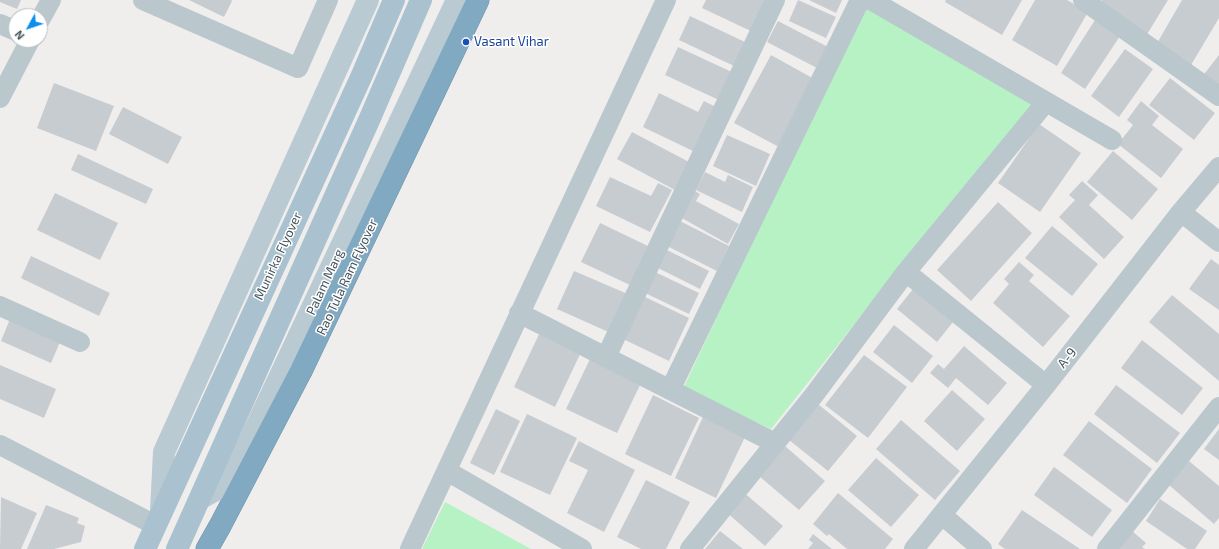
<!DOCTYPE html>
<style>
body{margin:0}
#map{position:relative;width:1219px;height:549px;overflow:hidden;background:#f0eded;font-family:"Exo 2",sans-serif}
canvas{display:block}
.north{position:absolute;left:8px;top:8px;width:40px;height:40px;box-sizing:border-box;background:#fff;border:1px solid #b4bbbe;border-radius:50%;rotate:230deg;font-size:11px;font-weight:700;line-height:16px;text-align:center;color:#44545c}
.north::after{content:'';display:block;margin:auto;width:14px;height:18px;background:#0a8fed;clip-path:polygon(50% 0,100% 100%,50% 72%,0 100%)}
</style>
<div id="map">
<canvas width="1219" height="549"></canvas>
<div class="north">N</div>
</div>
<script>
const g = document.querySelector('canvas').getContext('2d');
g.lineJoin = 'round';
function fillPath(path, color) {
  g.fillStyle = color;
  g.fill(path, 'evenodd');
}
function trace(path, color, width, dash) {
  g.strokeStyle = color;
  g.lineWidth = width;
  g.lineCap = dash ? 'butt' : 'round';
  g.setLineDash(dash || []);
  g.stroke(path);
}
function label(font, color, halo, rows, align = 'center') {
  g.font = font + ' "Exo 2",sans-serif';
  g.lineWidth = 3;
  g.setLineDash([]);
  g.textBaseline = 'middle';
  g.strokeStyle = halo;
  g.fillStyle = color;
  for (const [text, x, y, turn = 0] of rows) {
    g.save();
    g.translate(x, y);
    g.rotate((+turn || 0) * Math.PI / 180);
    g.textAlign = isNaN(turn) ? turn : align;
    if (halo) g.strokeText(text, 0, 0);
    g.fillText(text, 0, 0);
    g.restore();
  }
}
const green = new Path2D(`
 M 863,5 L 1035,104 L 876,297 L 771,429 L 683,389 Z
 M 445,502 L 531,549 L 422,549 Z`);
const building = new Path2D(`
 M 0,0 L 21,0 L 17,9 L 0,2 Z
 M 189,0 L 231,0 L 232,1 L 224,17 Z
 M 706,0 L 770,0 L 755,33 L 702,8 Z
 M 798,0 L 836,17 L 826,38 L 789,21 Z
 M 809,0 L 842,0 L 836,13 Z
 M 946,0 L 1022,0 L 1002,35 L 945,2 Z
 M 1035,0 L 1067,0 L 1088,12 L 1057,66 L 1012,40 Z
 M 1102,0 L 1168,0 L 1146,36 L 1098,7 Z
 M 1182,0 L 1219,0 L 1219,18 L 1191,65 L 1156,45 Z
 M 690,16 L 745,42 L 734,66 L 679,40 Z
 M 1095,20 L 1120,36 L 1085,89 L 1061,73 Z
 M 778,21 L 828,47 L 817,68 L 767,42 Z
 M 678,47 L 734,73 L 721,101 L 665,75 Z
 M 1125,49 L 1153,69 L 1119,117 L 1091,96 Z
 M 771,55 L 816,80 L 779,147 L 734,123 Z
 M 1219,55 L 1219,92 L 1201,78 Z
 M 1170,78 L 1215,113 L 1194,140 L 1149,105 Z
 M 54,83 L 114,106 L 96,151 L 37,128 Z
 M 659,93 L 698,112 L 704,101 L 718,108 L 697,153 L 643,127 Z
 M 1141,101 L 1159,116 L 1152,125 L 1183,149 L 1161,178 L 1118,144 L 1133,125 L 1127,120 Z
 M 123,107 L 182,137 L 168,164 L 109,134 Z
 M 1039,124 L 1081,153 L 1040,212 L 998,183 Z
 M 632,132 L 689,162 L 675,190 L 617,159 Z
 M 727,135 L 770,154 L 756,186 L 713,166 Z
 M 1113,151 L 1158,189 L 1132,220 L 1087,182 Z
 M 78,154 L 153,189 L 146,204 L 71,170 Z
 M 705,172 L 725,182 L 728,175 L 753,187 L 742,212 L 696,190 Z
 M 610,177 L 651,196 L 658,183 L 672,190 L 650,232 L 596,206 Z
 M 1082,181 L 1098,195 L 1089,205 L 1124,237 L 1104,259 L 1059,217 L 1075,200 L 1069,195 Z
 M 695,191 L 700,194 L 696,201 L 739,224 L 728,244 L 680,217 Z
 M 55,193 L 118,223 L 100,260 L 37,230 Z
 M 998,202 L 1032,233 L 971,301 L 937,270 Z
 M 676,219 L 729,246 L 717,271 L 663,244 Z
 M 600,223 L 648,246 L 630,285 L 581,262 Z
 M 1052,226 L 1098,264 L 1072,296 L 1025,258 Z
 M 661,247 L 709,271 L 700,289 L 652,265 Z
 M 31,256 L 110,293 L 99,316 L 21,278 Z
 M 1211,259 L 1219,265 L 1219,310 L 1189,289 Z
 M 1019,262 L 1034,275 L 1029,281 L 1070,316 L 1043,347 L 993,303 L 1009,284 L 1004,279 Z
 M 574,271 L 630,295 L 613,334 L 557,309 Z
 M 655,272 L 699,293 L 689,314 L 645,293 Z
 M 913,289 L 953,322 L 937,342 L 897,309 Z
 M 1172,295 L 1219,334 L 1219,381 L 1149,322 Z
 M 643,296 L 689,318 L 669,361 L 623,339 Z
 M 10,319 L 60,342 L 51,363 L 1,341 Z
 M 894,325 L 933,356 L 912,383 L 873,352 Z
 M 542,328 L 583,348 L 555,407 L 514,387 Z
 M 1142,340 L 1203,388 L 1182,415 L 1121,368 Z
 M 964,346 L 1007,383 L 988,405 L 956,378 L 948,388 L 930,373 L 938,364 L 944,369 Z
 M 864,355 L 907,387 L 868,438 L 825,405 Z
 M 590,359 L 641,383 L 617,433 L 566,409 Z
 M 0,365 L 56,389 L 44,418 L 0,399 Z
 M 1116,385 L 1180,433 L 1157,463 L 1094,414 Z
 M 952,390 L 985,419 L 957,451 L 924,421 Z
 M 653,395 L 699,418 L 671,476 L 625,454 Z
 M 818,404 L 857,436 L 828,471 L 789,440 Z
 M 496,409 L 520,421 L 494,475 L 470,463 Z
 M 527,414 L 577,438 L 550,495 L 500,472 Z
 M 703,417 L 745,437 L 716,498 L 675,478 Z
 M 901,420 L 960,471 L 935,500 L 876,449 Z
 M 1089,421 L 1152,469 L 1127,503 L 1063,455 Z
 M 1219,429 L 1219,460 L 1204,449 Z
 M 579,441 L 635,470 L 604,532 L 567,513 L 588,470 L 569,461 Z
 M 785,446 L 825,481 L 799,510 L 759,476 Z
 M 876,458 L 919,495 L 891,527 L 848,490 Z
 M 1189,461 L 1219,486 L 1219,518 L 1214,524 L 1169,485 Z
 M 1054,467 L 1112,510 L 1092,537 L 1034,495 Z
 M 646,480 L 690,502 L 666,549 L 641,549 L 617,537 Z
 M 742,491 L 783,526 L 765,546 L 725,511 Z
 M 838,493 L 893,539 L 885,549 L 847,549 L 829,534 L 827,536 L 813,524 Z
 M 1,497 L 37,513 L 21,549 L 0,549 Z
 M 1160,499 L 1207,531 L 1195,549 L 1187,549 L 1146,521 Z
 M 46,505 L 79,518 L 77,523 L 85,526 L 81,542 L 54,549 L 27,549 Z
 M 1022,510 L 1080,549 L 1005,549 L 998,544 Z
 M 1131,530 L 1146,543 L 1142,547 L 1145,549 L 1114,549 Z
 M 720,531 L 743,549 L 705,549 Z
 M 813,534 L 832,549 L 808,549 L 813,543 L 809,540 Z`);
const street = new Path2D(`
 M 143,0 L 298,68 L 328,0
 M 871,0 L 1112,140
 M 1083,0 L 1219,96
 M 40,20 L 51,0
 M 0,24 L 16,31
 M 0,98 L 30,40
 M 1181,212 L 1219,242
 M 906,272 L 1046,385
 M 0,306 L 80,342
 M 519,313 L 775,443
 M 606,357 L 775,0
 M 670,390 L 857,6 L 862,0
 M 0,445 L 155,525
 M 447,471 L 582,549
 M 942,515 L 982,549
 M 410,549 L 666,0
 M 690,549 L 814,395 L 906,272 L 1046,102
 M 914,549 L 1046,385 L 1181,212 L 1219,167
 M 1107,549 L 1219,407`);
const secondary = new Path2D(`
 M 201,498 L 230,482 L 457,0
 M 161,511 L 164,452 L 368,0`);
const primary = new Path2D(`
 M 145,549 L 362,75 L 394,0
 M 177,549 L 370,118 L 421,0`);
const highway = new Path2D(`
 M 207,549 L 220,526 L 301,371 L 478,0`);
const markers = [
 [466,42,4,"#1a4fb4"]
];
const transitNames = [
 ["Vasant Vihar",474,42]
];
const streetNames = [
 ["Munirka Flyover",278,256,-65],
 ["Rao Tula Ram Flyover",347,277,-65],
 ["Palam Marg",325,282,-65],
 ["A-9",1067,358,-52]
];
fillPath(green, '#b7f2c5');
fillPath(building, '#c7ccd1');
trace(highway, '#6c94ad', 23);
trace(street, '#bac8ce', 20);
trace(secondary, '#b9cad3', 22);
trace(primary, '#aac2cf', 22);
trace(highway, '#81a9c1', 22);
for (const [x, y, r, color] of markers) {
  const dot = new Path2D();
  dot.arc(x, y, r, 0, 2 * Math.PI);
  g.fillStyle = color;
  g.fill(dot);
  trace(dot, '#fff', 1.5);
}
label('13px', '#164399', '#fff', transitNames, 'left');
label('13px', '#44545c', '#fff', streetNames);
</script>
